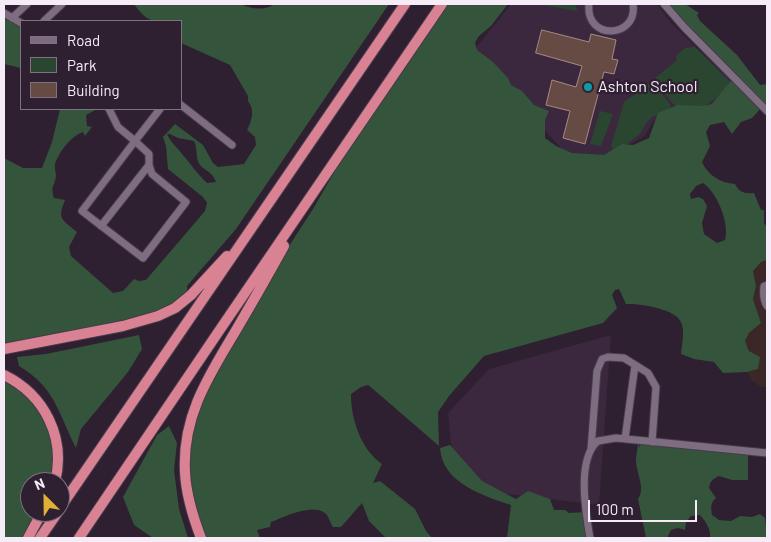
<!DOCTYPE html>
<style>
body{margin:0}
#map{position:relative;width:771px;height:542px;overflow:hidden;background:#2e1f31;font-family:Barlow,sans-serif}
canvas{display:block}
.frame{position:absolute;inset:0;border:5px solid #f6ecf8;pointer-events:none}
.legend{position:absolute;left:20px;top:20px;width:162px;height:90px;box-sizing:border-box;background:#2e1f31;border:1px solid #7e7181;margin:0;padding:6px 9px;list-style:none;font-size:15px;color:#f6ecf8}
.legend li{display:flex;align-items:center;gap:10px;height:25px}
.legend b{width:25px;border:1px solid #7e7181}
.north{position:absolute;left:20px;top:472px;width:50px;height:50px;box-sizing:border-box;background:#2e1f31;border:1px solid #7e7181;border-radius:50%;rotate:337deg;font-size:14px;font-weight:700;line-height:20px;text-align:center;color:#f6ecf8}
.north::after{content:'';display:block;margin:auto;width:18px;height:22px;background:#e0b034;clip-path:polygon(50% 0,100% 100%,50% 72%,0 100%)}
.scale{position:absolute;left:588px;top:500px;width:109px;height:22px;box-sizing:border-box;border:2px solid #f6ecf8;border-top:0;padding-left:6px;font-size:15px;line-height:18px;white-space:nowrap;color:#f6ecf8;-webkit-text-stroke:4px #2e1f31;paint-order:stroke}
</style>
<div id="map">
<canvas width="771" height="542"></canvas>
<div class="frame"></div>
<ul class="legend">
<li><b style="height:6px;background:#7e6c81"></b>Road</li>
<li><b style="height:14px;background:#2a4630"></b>Park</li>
<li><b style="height:14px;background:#664b44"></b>Building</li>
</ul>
<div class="north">N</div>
<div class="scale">100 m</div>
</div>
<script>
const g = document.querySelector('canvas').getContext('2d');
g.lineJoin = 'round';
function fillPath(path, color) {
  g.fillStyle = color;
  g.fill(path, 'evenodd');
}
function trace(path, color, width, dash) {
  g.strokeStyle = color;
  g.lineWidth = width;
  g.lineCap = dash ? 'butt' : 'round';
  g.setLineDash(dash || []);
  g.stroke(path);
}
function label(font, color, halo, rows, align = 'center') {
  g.font = font + ' Barlow,sans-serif';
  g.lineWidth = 4.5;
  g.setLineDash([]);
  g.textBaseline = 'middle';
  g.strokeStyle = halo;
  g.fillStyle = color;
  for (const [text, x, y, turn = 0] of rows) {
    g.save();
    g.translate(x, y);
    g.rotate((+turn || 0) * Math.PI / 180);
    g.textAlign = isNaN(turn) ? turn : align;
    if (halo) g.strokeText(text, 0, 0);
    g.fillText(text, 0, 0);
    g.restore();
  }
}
const commercial = new Path2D(`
 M 767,260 L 767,387 L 761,387 L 751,380 L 747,372 L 758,369 L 745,341 L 749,333 L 761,323 L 753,299 L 756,286 L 753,271 L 761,262 Z`);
const built = new Path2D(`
 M 511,4 L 657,4 L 672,24 L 737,87 L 692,123 L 672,113 L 653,121 L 645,136 L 618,151 L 599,157 L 571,159 L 519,102 L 475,49 Z
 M 611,335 L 599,505 L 500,493 L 453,464 L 448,413 L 489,369 Z`);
const green = new Path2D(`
 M 537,4 L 576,4 L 577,11 Z
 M 695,47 L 733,85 L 687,120 L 653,80 L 677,60 L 676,56 L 685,48 Z
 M 652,82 L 670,104 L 671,110 L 652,117 L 647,122 L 640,134 L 627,144 L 613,150 L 611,146 L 624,102 Z
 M 600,111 L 613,114 L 601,146 L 590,144 Z`);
const forest = new Path2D(`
 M 134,4 L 240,4 C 251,9 264,11 275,4 L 389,4 L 236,229 L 187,286 L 188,300 L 166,315 L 4,350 L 4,158 L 23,168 L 42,168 L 52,142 L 60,109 L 97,109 L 86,115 L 87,126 L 92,127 L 85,136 L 83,132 C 71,136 59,152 55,164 C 54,168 56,172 56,176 C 55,186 50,186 54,198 L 65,200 C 57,220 62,219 77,232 L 69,247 L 71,256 L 113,293 L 123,291 L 134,279 L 139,281 L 146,280 L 205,211 L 207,203 L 203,197 L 168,169 L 166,146 L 163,137 L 175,124 L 203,145 L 213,163 L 218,167 L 244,164 L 256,145 L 255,137 L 247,130 C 252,120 255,110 248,101 L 248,96 L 230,65 L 181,43 L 181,21 C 155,21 150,26 134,4 ZM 167,134 L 170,134 L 178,138 L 194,141 C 198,149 195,158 200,165 C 206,172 212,171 216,182 L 207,183 C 197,174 191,164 182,154 C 177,147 171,143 167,134 Z
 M 444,4 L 508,4 L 491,26 L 478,37 L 475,43 L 477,50 L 493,62 L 508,78 L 511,85 L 522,91 L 534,105 L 549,111 L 545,120 L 545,138 L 556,146 L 572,153 L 604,155 L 622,144 L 633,145 L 649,138 L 658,113 L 678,105 L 703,106 L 712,104 L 734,77 L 664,4 L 685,4 L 699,13 L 697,15 L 700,21 L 737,55 L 760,85 L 767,84 L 767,111 L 762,107 L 752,118 L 741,122 L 732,134 L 724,122 L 710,125 L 706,132 L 710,146 L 702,162 C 708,175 720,183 735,184 C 739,192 744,194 754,193 L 761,210 L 764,210 L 764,223 L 767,227 L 767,260 L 761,262 L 753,271 L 756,286 L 753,299 L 761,323 L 749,333 L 745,341 L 749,351 L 760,357 L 758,369 L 747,372 L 723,373 L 714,362 L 694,359 L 681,354 C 682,345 685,330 681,322 C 676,309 639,303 626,304 L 619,289 L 615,290 L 612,295 L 617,308 L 603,323 L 484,356 L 449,396 L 438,412 L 439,446 L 380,395 L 368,385 L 361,387 L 351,394 C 351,420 361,449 382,464 L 373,483 L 380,481 L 415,509 L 426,531 L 432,538 L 386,538 L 369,521 L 362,503 L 341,527 L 333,527 C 330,523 329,516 325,513 C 312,503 284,517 271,522 L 270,527 L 257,530 L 260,538 L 201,538 L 186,490 L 192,418 L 265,283 L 313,209 L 354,138 ZM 703,183 C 717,192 730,224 725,240 L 717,243 L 704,234 L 702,223 L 707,206 L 703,199 L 698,197 L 691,199 L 690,194 L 696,186 Z
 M 4,11 L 21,21 L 21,68 L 4,64 Z
 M 139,335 L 142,349 L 128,372 L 81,429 L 76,448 C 58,413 56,388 19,366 L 17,357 L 46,354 Z
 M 4,377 L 20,385 L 50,422 L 55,482 L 30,482 L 30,512 L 43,512 L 28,538 L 4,538 Z
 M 169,426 L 177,443 L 174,470 L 179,509 L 188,538 L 153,538 L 134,525 L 123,497 L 157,435 Z
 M 639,440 L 639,448 L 641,442 L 748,451 L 748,480 L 732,480 L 719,476 C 713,479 710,481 709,488 L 716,498 C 710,502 711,509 712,515 L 719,520 L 731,521 L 740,516 L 752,517 L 760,514 L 765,518 L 767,538 L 710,538 C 711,529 706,522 700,515 L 691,516 L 686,522 L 685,530 L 678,528 L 671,530 L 667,538 L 646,538 L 638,499 C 646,488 636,473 636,460 C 636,454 638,447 639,440 Z
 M 450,445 L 482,481 L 516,499 L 528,491 L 550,499 L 554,510 L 565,510 L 569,513 L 585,512 L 590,538 L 507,538 L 511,505 C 484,496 442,483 440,448 Z`);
const building = new Path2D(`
 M 542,30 L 589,42 L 591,34 L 616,40 L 612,59 L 618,60 L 614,74 L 604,72 L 585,144 L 563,138 L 570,111 L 546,105 L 552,80 L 576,87 L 582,66 L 536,53 Z`);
const minor = new Path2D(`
 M 589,4 C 585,41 638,39 633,4
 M 664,4 L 684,27 L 767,111
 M 4,13 L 21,23
 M 12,18 L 27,4
 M 44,21 L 62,4
 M 181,105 L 232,145
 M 109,109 L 118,127 L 135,141 L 82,211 L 143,258 L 186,202 L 152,174 L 149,165 L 149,154 L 135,141 L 160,109
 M 101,226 L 149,165
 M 767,285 L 764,286 C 763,294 763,300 767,306
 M 625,439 L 635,365
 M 591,449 L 597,371 L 602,359 L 608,357 L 624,358 L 648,373 L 656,387 L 652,442
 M 590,538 C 586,514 576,459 598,441 L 616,438 L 767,453`);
const highway = new Path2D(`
 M 4,349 L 123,326 L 158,316 L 175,308 L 191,295 L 227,256
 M 4,375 C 45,395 66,438 55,482
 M 60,508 L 405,4
 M 28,538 L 42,512
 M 40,538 L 58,512
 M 79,538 L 219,331 L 442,4
 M 201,538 C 193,517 186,495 185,472 C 182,417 208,377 235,332 C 252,303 268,275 284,246`);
const markers = [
 [588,87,5,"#0f9aa8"]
];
const poiNames = [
 ["Ashton School",598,87]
];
fillPath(commercial, '#3b2727');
fillPath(built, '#3b283f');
fillPath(green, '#2a4630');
fillPath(forest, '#35543c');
fillPath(building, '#664b44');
trace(building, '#a88982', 1);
trace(minor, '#473b4a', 9);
trace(highway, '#473b4a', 12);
trace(minor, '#7e6c81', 7);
trace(highway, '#d98293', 10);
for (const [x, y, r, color] of markers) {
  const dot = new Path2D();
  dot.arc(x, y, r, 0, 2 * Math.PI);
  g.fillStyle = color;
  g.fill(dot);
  trace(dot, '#2e1f31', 2);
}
label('16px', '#f6ecf8', '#2e1f31', poiNames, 'left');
</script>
